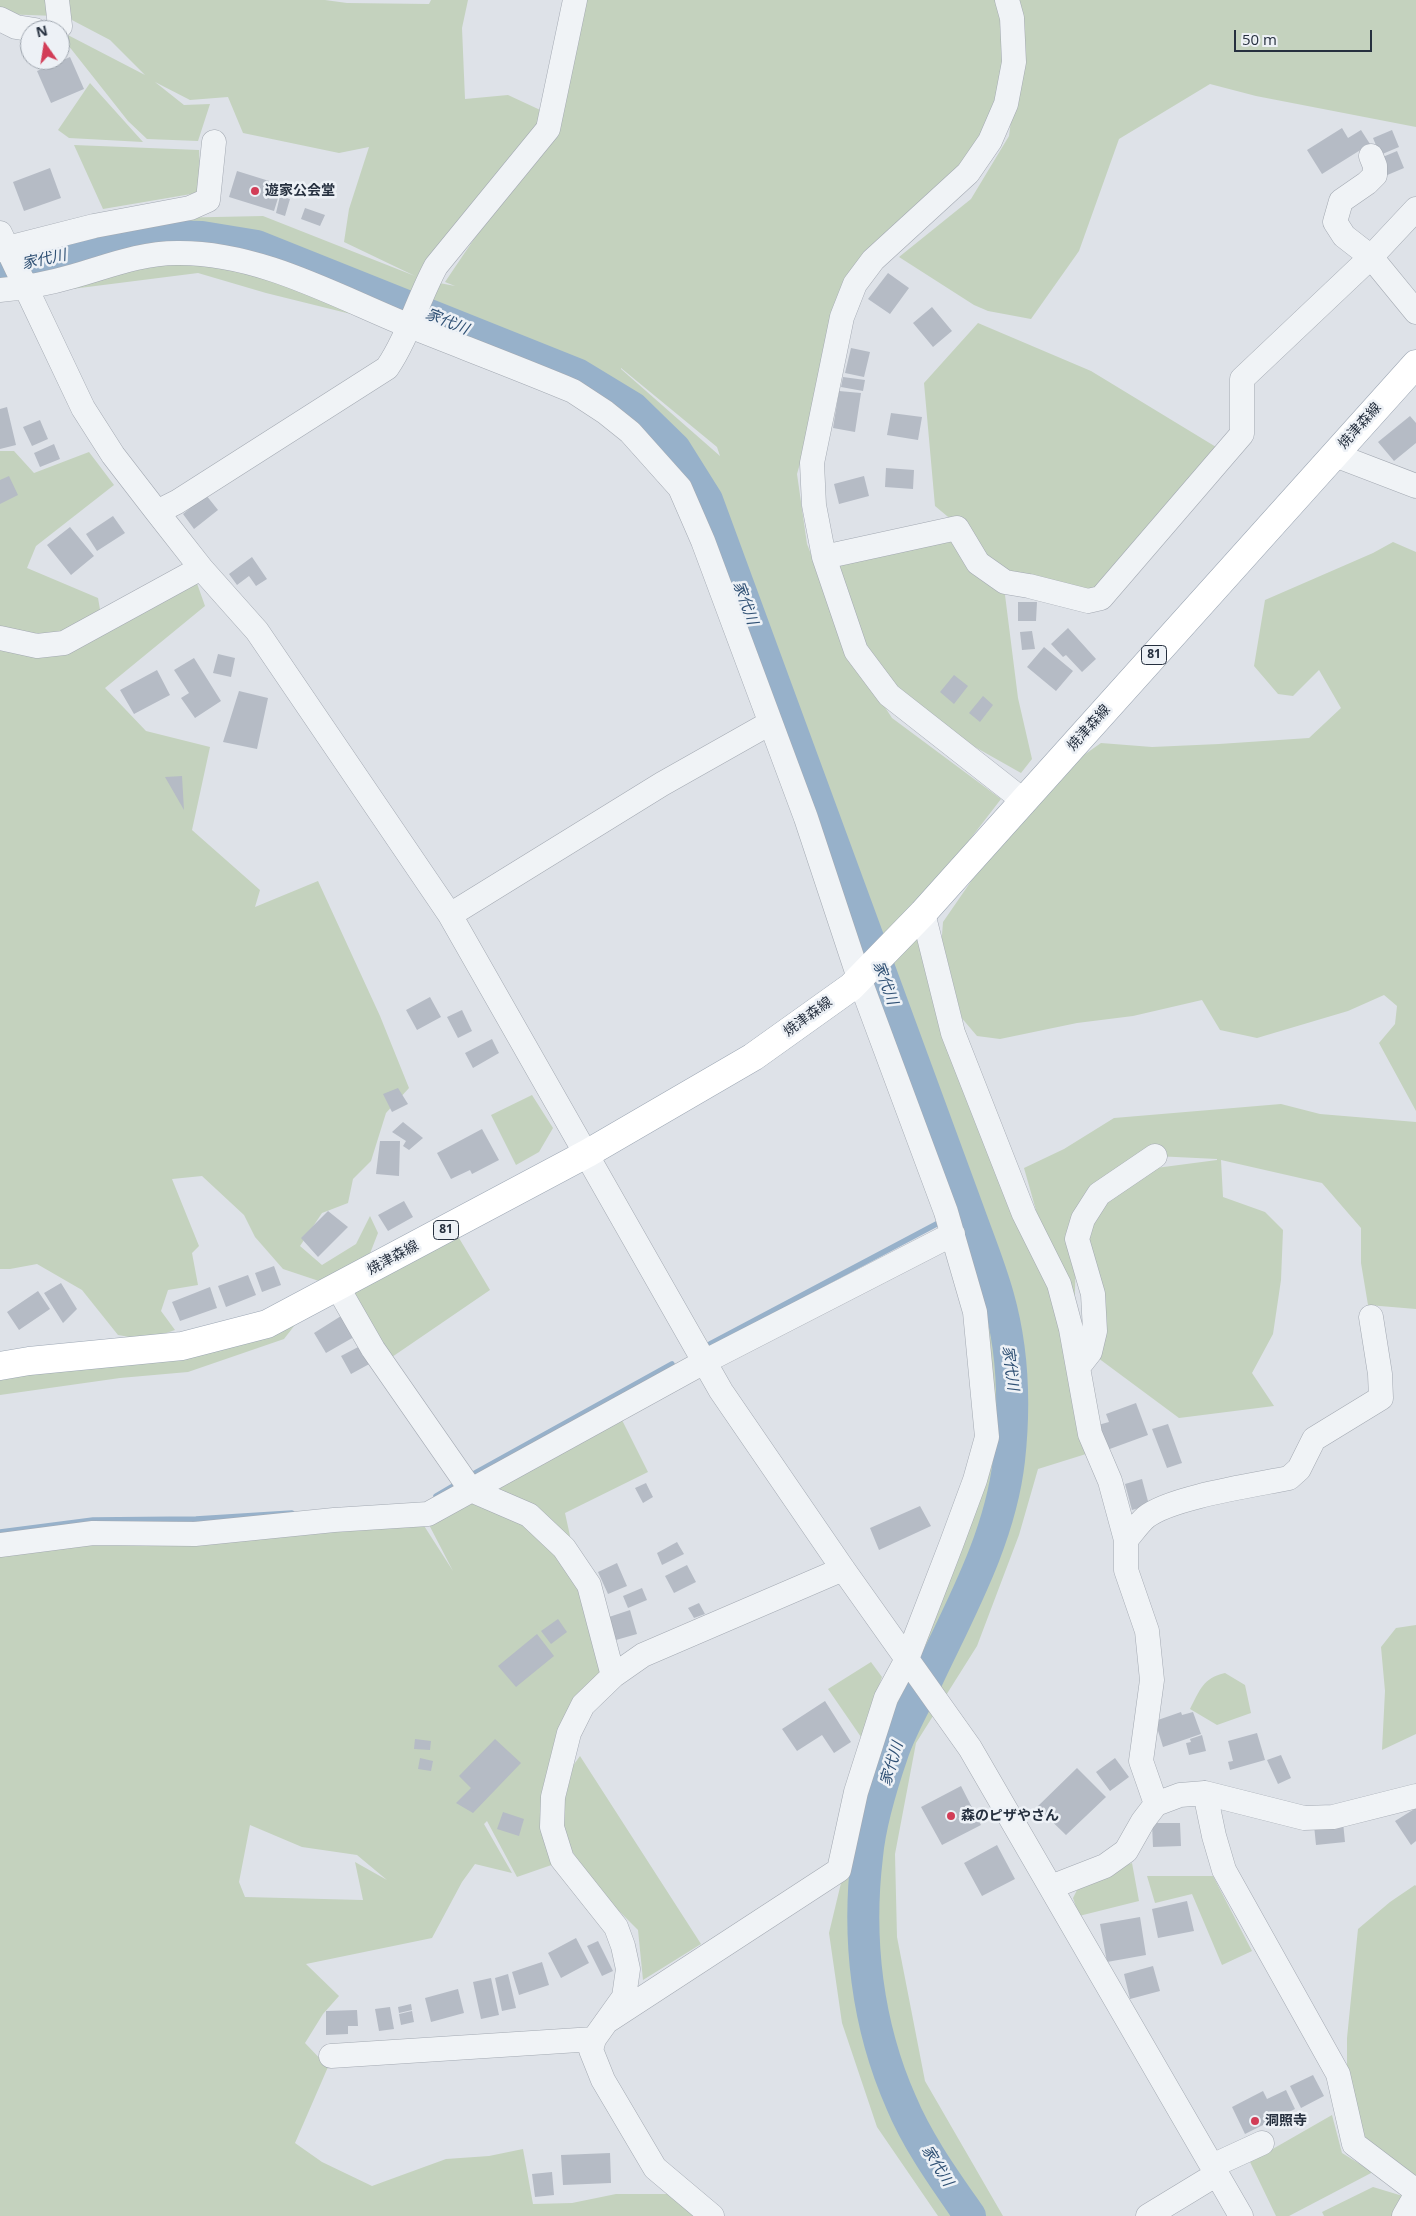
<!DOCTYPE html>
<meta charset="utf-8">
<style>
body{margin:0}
#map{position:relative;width:1416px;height:2216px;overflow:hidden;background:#dee2e8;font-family:"Open Sans",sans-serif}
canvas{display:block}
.north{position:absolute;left:20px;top:20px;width:50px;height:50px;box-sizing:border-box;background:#edf1f6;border:1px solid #9da4ad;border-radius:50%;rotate:347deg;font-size:14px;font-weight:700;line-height:20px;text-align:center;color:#26303f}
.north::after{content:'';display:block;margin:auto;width:18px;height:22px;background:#d23d57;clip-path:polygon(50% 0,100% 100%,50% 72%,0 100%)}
.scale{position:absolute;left:1234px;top:30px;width:138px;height:22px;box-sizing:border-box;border:2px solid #26303f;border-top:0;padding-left:6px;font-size:15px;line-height:18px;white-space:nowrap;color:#26303f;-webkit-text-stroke:4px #edf1f6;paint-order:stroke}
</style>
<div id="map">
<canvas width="1416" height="2216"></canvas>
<div class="north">N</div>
<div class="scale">50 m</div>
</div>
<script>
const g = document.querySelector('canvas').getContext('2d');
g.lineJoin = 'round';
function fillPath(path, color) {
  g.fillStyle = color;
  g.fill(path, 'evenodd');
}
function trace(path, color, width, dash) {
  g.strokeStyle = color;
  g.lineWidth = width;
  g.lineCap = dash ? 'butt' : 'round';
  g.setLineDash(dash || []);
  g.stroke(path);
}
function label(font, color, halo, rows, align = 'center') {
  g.font = font + ' "Open Sans","Noto Sans JP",sans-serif';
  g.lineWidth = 5;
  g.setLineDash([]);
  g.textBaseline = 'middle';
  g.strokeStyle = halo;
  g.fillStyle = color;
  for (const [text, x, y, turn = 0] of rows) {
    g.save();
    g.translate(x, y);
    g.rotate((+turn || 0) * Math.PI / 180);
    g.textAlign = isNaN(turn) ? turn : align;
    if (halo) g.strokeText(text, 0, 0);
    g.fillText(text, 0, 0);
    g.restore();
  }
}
const green = new Path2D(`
 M 0,0 L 53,0 L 57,16 L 0,14 Z
 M 66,0 L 325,0 L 347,3 L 429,4 L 431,0 L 468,0 L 462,28 L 465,99 L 508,95 L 551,115 L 569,0 L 1007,0 L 1011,13 L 990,131 L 850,286 L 797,474 L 807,544 L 851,655 L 892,718 L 1001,799 L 917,908 L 939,975 L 943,922 L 1034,790 L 1101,743 L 1152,747 L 1219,744 L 1309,738 L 1341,708 L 1319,670 L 1293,696 L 1278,694 L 1254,666 L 1265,600 L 1373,553 L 1393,542 L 1416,552 L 1416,1111 L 1379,1043 L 1395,1024 L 1397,1006 L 1384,995 L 1348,1011 L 1257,1038 L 1220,1030 L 1202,1000 L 1133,1016 L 1077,1023 L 1000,1039 L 977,1036 L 960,1016 L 1057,1284 L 1024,1168 L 1064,1149 L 1114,1118 L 1281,1104 L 1320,1114 L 1416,1122 L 1416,1309 L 1368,1305 L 1361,1263 L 1361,1228 L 1322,1183 L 1221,1160 L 1223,1197 L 1265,1212 L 1283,1230 L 1281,1280 L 1273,1334 L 1252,1373 L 1274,1406 L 1179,1418 L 1090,1352 L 1076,1241 L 1074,1343 L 1086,1454 L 1038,1469 L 1019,1535 L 977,1646 L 916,1743 L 895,1854 L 897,1937 L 925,2081 L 1003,2216 L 938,2216 L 877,2127 L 842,2023 L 829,1933 L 853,1833 L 878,1749 L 985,1478 L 989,1372 L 770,723 L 674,487 L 572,396 L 375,320 L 266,293 L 198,273 L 48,292 L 24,248 L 168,218 L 263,216 L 415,276 L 344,242 L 349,209 L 369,147 L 339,153 L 243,133 L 228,97 L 190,100 L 155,82 L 184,105 L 210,104 L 198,141 L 147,139 L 128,121 L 68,45 L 64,33 L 145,75 L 110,40 L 70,19 ZM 497,205 L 445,282 L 455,286 L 429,281 ZM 621,368 L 717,447 L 720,456 L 621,369 ZM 1155,1156 L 1217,1159 L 1217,1160 L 1156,1168 Z
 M 1008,0 L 1416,0 L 1416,127 L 1256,96 L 1210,84 L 1119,139 L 1079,251 L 1031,319 L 988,311 L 974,305 L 899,257 L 971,199 L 1009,136 L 1021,43 Z
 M 90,83 L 143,142 L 69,138 L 58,130 Z
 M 74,145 L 199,150 L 201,185 L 197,193 L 103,209 Z
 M 978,323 L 1091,371 L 1221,450 L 1100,591 L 997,576 L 1005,595 L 1018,698 L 1032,759 L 1021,773 L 975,747 L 894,690 L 852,641 L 827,567 L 959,526 L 935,506 L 924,383 Z
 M 0,451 L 14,451 L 34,473 L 89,452 L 114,485 L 36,546 L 27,568 L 98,598 L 102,621 L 193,572 L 205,606 L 105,688 L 146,731 L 210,747 L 192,830 L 260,890 L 255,907 L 318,881 L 380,1016 L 409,1088 L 386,1113 L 371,1161 L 353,1179 L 348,1203 L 322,1213 L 300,1246 L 322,1265 L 356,1244 L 370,1216 L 378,1233 L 369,1256 L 319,1281 L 283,1269 L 255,1237 L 244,1215 L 202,1176 L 172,1179 L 199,1246 L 192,1253 L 198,1285 L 168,1290 L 161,1311 L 175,1330 L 146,1340 L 118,1335 L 82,1290 L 37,1264 L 10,1269 L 0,1269 L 0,636 L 50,635 L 0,634 Z
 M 532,1095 L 553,1128 L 539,1152 L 516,1165 L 491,1115 Z
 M 456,1233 L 490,1290 L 392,1357 L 347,1294 Z
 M 298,1321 L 284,1339 L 188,1372 L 120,1378 L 0,1395 L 0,1377 Z
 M 621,1418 L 648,1472 L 565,1513 L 572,1545 L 505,1494 L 495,1484 Z
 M 471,1498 L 533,1519 L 569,1556 L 611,1671 L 545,1805 L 563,1861 L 517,1877 L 487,1821 L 484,1824 L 512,1873 L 475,1864 L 462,1882 L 432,1938 L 306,1964 L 339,1996 L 323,2014 L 305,2043 L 328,2067 L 295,2143 L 322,2162 L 372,2186 L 446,2159 L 489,2156 L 523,2149 L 533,2204 L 572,2203 L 616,2194 L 669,2194 L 701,2216 L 0,2216 L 0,1553 L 90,1544 L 421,1521 L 453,1571 L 426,1519 ZM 250,1825 L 302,1847 L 357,1855 L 387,1880 L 355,1862 L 363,1900 L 245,1897 L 239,1882 Z
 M 1416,1625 L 1416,1734 L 1382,1750 L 1385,1691 L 1381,1647 L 1396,1628 Z
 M 871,1662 L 882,1677 L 861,1737 L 828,1689 Z
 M 1225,1673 L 1245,1685 L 1251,1713 L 1217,1725 L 1190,1709 C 1200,1690 1203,1678 1225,1673 Z
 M 580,1756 L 701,1944 L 643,1980 L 638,1930 L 592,1884 L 557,1826 L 562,1781 Z
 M 1132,1863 L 1139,1901 L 1079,1916 L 1073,1898 L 1081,1882 Z
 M 1147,1876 L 1213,1876 L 1252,1951 L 1222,1965 L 1192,1894 L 1155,1903 Z
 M 1415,1885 L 1416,1886 L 1416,2181 L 1354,2144 L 1347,2092 L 1347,2038 L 1358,1929 L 1390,1902 Z
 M 1332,2115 L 1342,2153 L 1373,2172 L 1289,2216 L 1276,2216 L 1250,2162 Z
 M 1373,2187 L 1406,2197 L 1393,2216 L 1324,2216 L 1322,2212 Z`);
const stream = new Path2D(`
 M 952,1216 L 968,1210
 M 710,1344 L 944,1220
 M 468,1477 L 672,1364
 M 436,1496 L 458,1483
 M 0,1532 L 93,1520 L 196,1519 L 292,1513`);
const river = new Path2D(`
 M 0,269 L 162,236 L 202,237 L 257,246 L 577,374 L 633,408 L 675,449 L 707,500 L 968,1210 C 978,1238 990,1267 998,1296 C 1013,1349 1015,1406 1009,1460 C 1000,1540 958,1613 925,1684 C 914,1706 901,1729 893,1752 C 882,1784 870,1823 867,1856 C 857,1939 867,2025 901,2102 C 918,2143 945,2180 970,2216`);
const building = new Path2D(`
 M 70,57 L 84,89 L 51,103 L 37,71 Z
 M 1342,128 L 1348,138 L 1361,130 L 1370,144 L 1322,174 L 1307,150 Z
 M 1392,130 L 1399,147 L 1380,155 L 1373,138 Z
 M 1397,151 L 1404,168 L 1385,176 L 1378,159 Z
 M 50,168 L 61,198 L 24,211 L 13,182 Z
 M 237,171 L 282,185 L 274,211 L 229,197 Z
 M 280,196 L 290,199 L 285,216 L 276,213 Z
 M 305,208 L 325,215 L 320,226 L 301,219 Z
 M 888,273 L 909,288 L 890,314 L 868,299 Z
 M 932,307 L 952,331 L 933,347 L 913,323 Z
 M 851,348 L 870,352 L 864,377 L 845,373 Z
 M 843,377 L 865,380 L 863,391 L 841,387 Z
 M 839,391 L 861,393 L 855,432 L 833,428 Z
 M 7,407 L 16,445 L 0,449 L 0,409 Z
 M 891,413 L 922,417 L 918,440 L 887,435 Z
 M 1410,416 L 1416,423 L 1416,443 L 1394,461 L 1378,442 Z
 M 40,420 L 48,439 L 32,446 L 23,427 Z
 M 54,444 L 60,459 L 40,467 L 34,453 Z
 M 886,468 L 914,470 L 913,489 L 885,487 Z
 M 9,476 L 18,495 L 0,504 L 0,480 Z
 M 864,476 L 869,496 L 839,504 L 834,484 Z
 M 206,495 L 218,510 L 194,529 L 183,514 Z
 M 113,516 L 125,533 L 97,551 L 86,534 Z
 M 70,527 L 94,556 L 71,575 L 47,545 Z
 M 252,557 L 267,579 L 256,586 L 249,576 L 237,585 L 229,574 Z
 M 1018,602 L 1037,602 L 1036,621 L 1018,621 Z
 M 1068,628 L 1096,659 L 1082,672 L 1066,655 L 1063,657 L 1051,644 Z
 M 1032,631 L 1035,649 L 1022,650 L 1020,632 Z
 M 1044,647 L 1073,671 L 1056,691 L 1027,667 Z
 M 218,654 L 235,658 L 231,677 L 213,673 Z
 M 194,658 L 221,701 L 195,718 L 181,698 L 189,693 L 174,670 Z
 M 157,670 L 170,695 L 134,714 L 120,690 Z
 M 954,675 L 968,686 L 954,704 L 940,692 Z
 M 239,691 L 268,698 L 257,749 L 223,742 Z
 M 983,696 L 993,705 L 980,722 L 969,713 Z
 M 182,776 L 184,810 L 165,777 Z
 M 430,997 L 441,1017 L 417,1030 L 406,1010 Z
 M 462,1010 L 472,1031 L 458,1038 L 447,1017 Z
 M 492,1039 L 499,1053 L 473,1068 L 465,1053 Z
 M 398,1088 L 408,1104 L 392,1112 L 383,1094 Z
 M 403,1122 L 423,1138 L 409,1150 L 403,1146 L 406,1141 L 392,1132 Z
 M 482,1129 L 499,1160 L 472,1174 L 470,1170 L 451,1179 L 437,1153 Z
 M 380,1141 L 400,1141 L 399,1176 L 376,1174 Z
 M 404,1201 L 413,1217 L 388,1231 L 378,1215 Z
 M 328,1211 L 348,1227 L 318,1257 L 301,1238 Z
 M 274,1266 L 281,1285 L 262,1292 L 255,1273 Z
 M 248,1275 L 256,1295 L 226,1307 L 218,1286 Z
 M 61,1283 L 77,1309 L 63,1323 L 44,1293 Z
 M 210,1287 L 217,1308 L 180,1321 L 172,1302 Z
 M 38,1291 L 50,1309 L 19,1330 L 7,1312 Z
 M 341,1316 L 354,1337 L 326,1353 L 314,1333 Z
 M 364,1344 L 373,1362 L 351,1374 L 341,1356 Z
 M 1136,1403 L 1148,1435 L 1107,1450 L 1098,1425 L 1109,1422 L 1106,1414 Z
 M 1168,1424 L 1182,1463 L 1167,1468 L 1152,1429 Z
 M 1142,1479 L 1149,1505 L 1132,1510 L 1125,1484 Z
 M 646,1483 L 653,1497 L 643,1503 L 635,1488 Z
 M 920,1506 L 931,1526 L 879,1550 L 870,1528 Z
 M 677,1542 L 684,1554 L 662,1565 L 657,1553 Z
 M 617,1563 L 627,1586 L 608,1594 L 598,1572 Z
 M 687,1565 L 696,1582 L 674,1593 L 665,1576 Z
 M 642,1588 L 647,1600 L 628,1608 L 623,1596 Z
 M 699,1603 L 705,1614 L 694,1618 L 688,1608 Z
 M 630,1610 L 637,1634 L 616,1640 L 609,1617 Z
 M 558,1619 L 567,1632 L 551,1644 L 541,1631 Z
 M 537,1634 L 554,1656 L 516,1687 L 498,1666 Z
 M 825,1701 L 851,1742 L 834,1753 L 822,1735 L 797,1751 L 782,1729 Z
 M 1181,1712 L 1182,1715 L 1193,1712 L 1201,1734 L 1163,1747 L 1155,1721 Z
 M 1257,1733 L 1265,1760 L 1230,1770 L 1228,1762 L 1233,1761 L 1228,1741 Z
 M 1202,1735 L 1206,1751 L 1189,1755 L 1186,1743 L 1191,1742 L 1190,1739 Z
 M 415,1739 L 431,1741 L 430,1750 L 414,1749 Z
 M 495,1739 L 521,1763 L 473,1813 L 456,1803 L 471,1788 L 459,1776 Z
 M 1281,1755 L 1291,1778 L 1278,1784 L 1267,1760 Z
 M 420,1758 L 433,1761 L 431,1771 L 418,1769 Z
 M 1115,1758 L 1129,1777 L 1110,1791 L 1096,1772 Z
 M 1077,1768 L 1106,1797 L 1066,1835 L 1037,1807 Z
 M 961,1786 L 981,1825 L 942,1845 L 921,1807 Z
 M 1416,1808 L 1416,1841 L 1411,1845 L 1395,1821 Z
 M 503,1812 L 524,1819 L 519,1836 L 497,1829 Z
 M 1343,1822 L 1345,1842 L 1316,1845 L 1314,1825 Z
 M 1152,1823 L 1180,1823 L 1181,1846 L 1153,1847 Z
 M 997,1845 L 1015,1879 L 982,1896 L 964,1863 Z
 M 1187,1901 L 1194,1931 L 1158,1938 L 1152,1909 Z
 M 1140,1917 L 1146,1955 L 1107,1962 L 1100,1924 Z
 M 576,1938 L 589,1963 L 561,1978 L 548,1953 Z
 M 598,1941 L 613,1971 L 602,1976 L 587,1946 Z
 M 542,1962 L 549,1985 L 519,1995 L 512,1972 Z
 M 1153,1966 L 1160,1991 L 1130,1999 L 1124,1974 Z
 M 508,1974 L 516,2008 L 502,2011 L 495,1978 Z
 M 491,1978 L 499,2015 L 481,2019 L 473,1982 Z
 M 458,1989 L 464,2013 L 431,2022 L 425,1998 Z
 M 411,2004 L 412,2010 L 399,2013 L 398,2007 Z
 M 390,2007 L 394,2029 L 379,2031 L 375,2009 Z
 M 357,2010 L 358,2026 L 348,2026 L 348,2034 L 326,2035 L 326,2011 Z
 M 412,2011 L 414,2022 L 401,2025 L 399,2014 Z
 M 1313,2075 L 1324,2096 L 1301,2108 L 1290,2086 Z
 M 1286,2090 L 1295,2109 L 1245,2134 L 1232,2107 L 1263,2091 L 1267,2099 Z
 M 610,2153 L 611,2183 L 563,2185 L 561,2155 Z
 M 552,2172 L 554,2195 L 535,2197 L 532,2174 Z`);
const minor = new Path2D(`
 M 1007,0 L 1012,18 L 1014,62 L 1006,104 L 990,141 L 968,173 L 873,260 L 855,284 L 842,317 L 812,463 L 814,505 L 824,557 L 856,651 L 889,695 L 1024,801
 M 0,19 L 16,27 L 35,30
 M 53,30 L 60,26 L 57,0
 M 1371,156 L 1375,166 L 1375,175 L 1367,183 L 1341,201 L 1335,222 L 1344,236 L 1371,257 L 1416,312
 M 0,233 L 83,408 L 113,455 L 157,512 L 201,568 L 257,631 L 450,915 L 721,1391 L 843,1569 L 970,1748 L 1241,2216
 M 0,250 L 94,226 L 190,208 L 208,200 L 214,142
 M 0,290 C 25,288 50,283 74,276 C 109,266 141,253 177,253 C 258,252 334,295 407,325 C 462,347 518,368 573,391 L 605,412 L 630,432 L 680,488 L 703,541 L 806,818 L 859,978 L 946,1212 L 975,1312 L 987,1437 L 975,1480 L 951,1545 L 907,1659 L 886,1698 L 856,1792 L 839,1870 L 606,2022
 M 1335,455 L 1416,486
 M 157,512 L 177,502 L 387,368 C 408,337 418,299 436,266 L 548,129 L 575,0
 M 824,557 L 957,528 L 978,563 L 1005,582 L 1029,586 L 1088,601 L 1101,598 L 1242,434 L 1242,379 L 1372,256 L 1416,209
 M 0,638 L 37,646 L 64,643 L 201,568
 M 923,913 L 953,1033 L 1024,1214 L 1059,1284 L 1071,1329 L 1090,1434 L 1110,1481 L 1126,1540 L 1126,1570 L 1147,1631 L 1152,1680 L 1141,1761 L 1156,1804
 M 450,915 L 662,784 L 770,723
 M 338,1288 L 373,1349 L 471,1490 L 529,1515 L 564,1548 L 589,1585 L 613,1676
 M 1079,1366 L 1090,1352 L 1095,1331 L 1093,1294 L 1077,1239 L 1083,1219 L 1099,1194 L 1155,1156
 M 1126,1540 C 1132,1533 1139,1523 1146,1517 C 1171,1497 1255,1485 1289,1478 L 1299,1469 L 1314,1439 L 1381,1398 L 1380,1374 L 1371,1317
 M 0,1545 L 93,1533 L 195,1534 L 334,1520 L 428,1514 L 704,1362 L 953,1234
 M 1205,1793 L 1214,1836 L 1224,1870 L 1338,2074 L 1354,2144 L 1416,2191
 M 1051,1887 L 1105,1866 L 1126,1851 L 1143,1821 L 1156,1804 L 1180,1795 L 1205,1793 L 1304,1818 L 1333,1817 L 1416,1796
 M 331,2056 L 594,2039
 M 1212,2166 L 1262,2143
 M 712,2216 L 655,2168 L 603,2080 L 591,2050 L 594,2039 L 624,1997 L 628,1969 L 623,1946 L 616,1927 L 562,1859 L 552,1827 L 553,1797 L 569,1733 L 583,1705 L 613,1676 L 643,1655 L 843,1569
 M 1148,2216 L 1217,2174
 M 1404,2216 L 1416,2195`);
const major = new Path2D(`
 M 0,1366 L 29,1361 L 182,1346 L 267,1324 L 588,1153 L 753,1057 L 851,987 L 923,913 L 1416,364`);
const markers = [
 [255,191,5,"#d23d57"],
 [951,1816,5,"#d23d57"],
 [1255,2121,5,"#d23d57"]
];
const shields = [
 [1154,655,25],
 [446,1230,25]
];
const shieldNames = [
 ["81",1154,655],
 ["81",446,1230]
];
const poiNames = [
 ["遊家公会堂",265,191],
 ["森のピザやさん",961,1816],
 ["洞照寺",1265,2121]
];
const streetNames = [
 ["焼津森線",1360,426,-48],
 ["焼津森線",1089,728,-48],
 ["焼津森線",808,1017,-36],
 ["焼津森線",393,1258,-28]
];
const waterNames = [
 ["家代川",44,260,-12],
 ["家代川",447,322,22],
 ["家代川",745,603,70],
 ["家代川",885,983,70],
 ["家代川",1010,1368,83],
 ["家代川",892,1764,-73],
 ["家代川",937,2166,58]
];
fillPath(green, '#c4d2be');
trace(stream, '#97b1ca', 5.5);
trace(river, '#97b1ca', 32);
fillPath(building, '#b5bbc5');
trace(minor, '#a3a9b2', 25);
trace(major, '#9da7b4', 29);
trace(minor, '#f0f3f6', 24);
trace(major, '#fff', 28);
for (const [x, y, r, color] of markers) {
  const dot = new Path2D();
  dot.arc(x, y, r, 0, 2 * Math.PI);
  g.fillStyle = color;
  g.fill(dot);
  trace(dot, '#edf1f6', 2);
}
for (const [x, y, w] of shields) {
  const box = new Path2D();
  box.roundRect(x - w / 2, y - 9.5, w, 19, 4);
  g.fillStyle = '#edf1f6';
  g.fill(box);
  trace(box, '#26303f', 1);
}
label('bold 12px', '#26303f', null, shieldNames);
label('bold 14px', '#26303f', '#edf1f6', poiNames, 'left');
label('14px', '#26303f', '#edf1f6', streetNames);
label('italic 15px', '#2f5074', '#edf1f6', waterNames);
</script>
